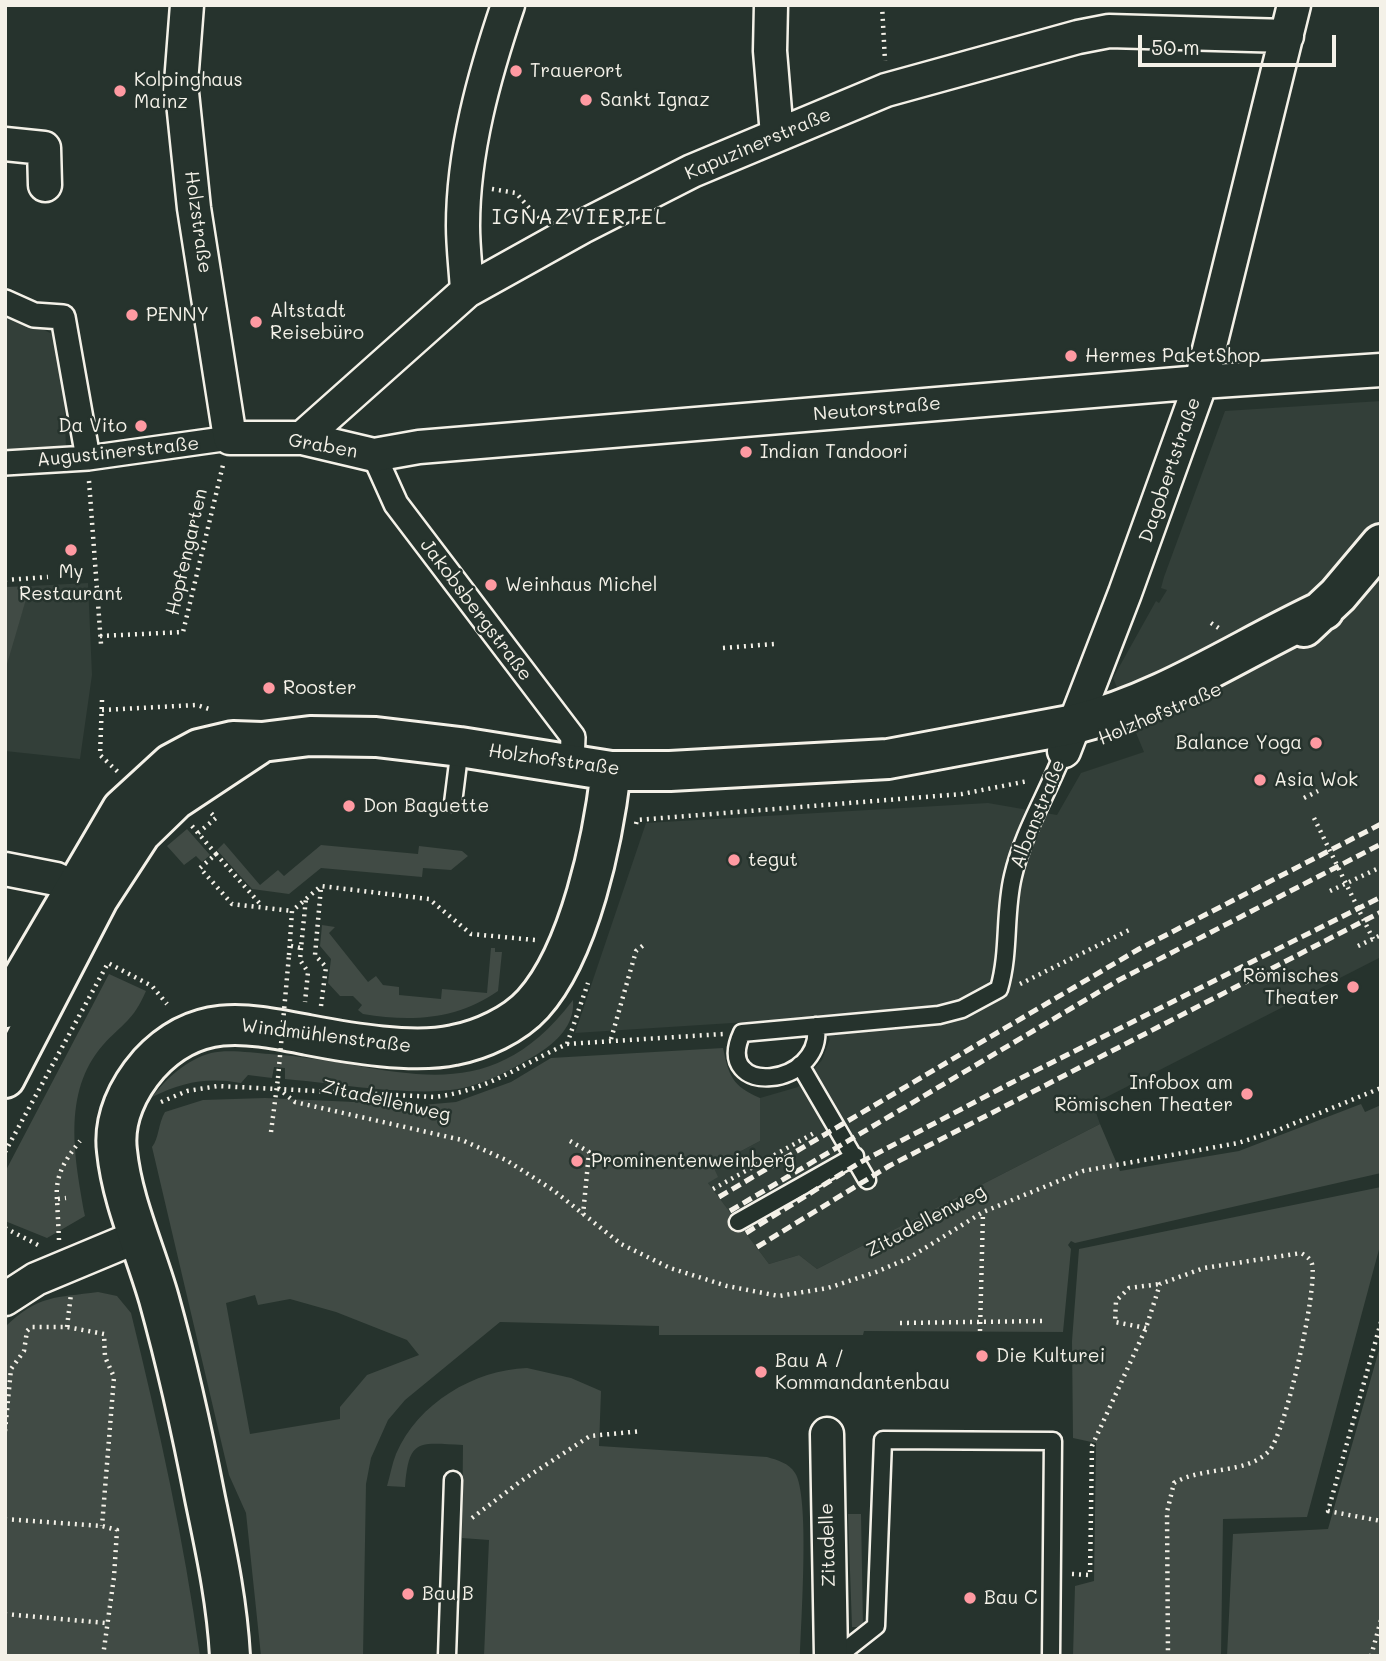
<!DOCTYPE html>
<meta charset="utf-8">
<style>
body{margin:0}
#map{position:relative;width:1386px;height:1661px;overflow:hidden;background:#26332d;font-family:Mali,sans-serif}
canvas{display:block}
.frame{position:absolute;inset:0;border:7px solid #f4f1e8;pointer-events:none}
.scale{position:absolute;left:1138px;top:35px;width:198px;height:32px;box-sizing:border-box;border:4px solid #f4f1e8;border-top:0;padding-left:9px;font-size:21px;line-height:24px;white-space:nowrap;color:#f4f1e8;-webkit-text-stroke:5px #26332d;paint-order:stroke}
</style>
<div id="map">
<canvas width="1386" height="1661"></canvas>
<div class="frame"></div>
<div class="scale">50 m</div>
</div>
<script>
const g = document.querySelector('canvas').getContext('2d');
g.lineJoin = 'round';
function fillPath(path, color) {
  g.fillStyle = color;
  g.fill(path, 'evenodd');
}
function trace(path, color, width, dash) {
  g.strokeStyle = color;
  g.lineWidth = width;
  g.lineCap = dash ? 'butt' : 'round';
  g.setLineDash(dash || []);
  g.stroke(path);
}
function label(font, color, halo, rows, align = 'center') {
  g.font = font + ' Mali,sans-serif';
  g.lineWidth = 5;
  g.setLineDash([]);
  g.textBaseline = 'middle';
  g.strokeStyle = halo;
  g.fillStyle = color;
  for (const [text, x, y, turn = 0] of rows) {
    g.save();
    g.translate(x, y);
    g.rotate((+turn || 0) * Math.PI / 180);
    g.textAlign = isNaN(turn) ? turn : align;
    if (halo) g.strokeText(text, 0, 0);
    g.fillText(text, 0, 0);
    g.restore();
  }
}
const built = new Path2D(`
 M 5,310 L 56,336 L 63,370 L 66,448 L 5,453 Z
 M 1381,401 L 1381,957 L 1093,1104 L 1100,1124 L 817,1269 L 799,1255 L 769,1264 L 708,1183 L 713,1166 L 760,1141 L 760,1098 L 798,1087 L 822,1060 L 830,1039 L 811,1018 L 575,1033 L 646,823 L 988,803 L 1057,815 L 1081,773 L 1144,752 L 1113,678 L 1156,601 L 1159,603 L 1167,590 L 1161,588 L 1164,577 L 1225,411 Z
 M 88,583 L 92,675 L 80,759 L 5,751 L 5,666 L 30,586 Z`);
const green = new Path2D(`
 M 30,586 L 7,664 L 5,666 L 5,587 Z
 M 187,829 L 210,855 L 202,862 L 196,856 L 184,865 L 167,846 Z
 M 224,843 L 260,885 L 278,870 L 284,876 L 321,845 L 418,854 L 419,846 L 462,851 L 468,856 L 451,870 L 423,868 L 422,877 L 321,868 L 289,894 L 252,889 L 217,850 Z
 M 322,925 L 335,927 L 329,933 L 368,982 L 376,976 L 383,985 L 399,987 L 399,995 L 441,999 L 442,989 L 487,993 L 491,948 L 495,948 L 495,952 L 502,952 L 498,991 C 457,1020 411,1022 363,1014 L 358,1010 L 362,1005 L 353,996 L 340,996 L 328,983 L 331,959 L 320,946 Z
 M 109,974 L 146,991 C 133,1021 123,1023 103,1045 C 61,1093 75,1160 85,1216 L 47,1238 L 5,1221 L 5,1172 Z
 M 573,1000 C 575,1025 557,1042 536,1055 C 512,1069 486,1084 458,1089 C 412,1097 334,1083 285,1079 L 285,1068 L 274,1067 L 272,1078 L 248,1075 L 241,1083 C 207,1077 183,1082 152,1097 C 167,1078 186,1060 211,1053 C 228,1049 252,1053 270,1054 C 392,1062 483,1119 573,1000 Z
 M 723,1048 C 729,1076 732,1086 760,1098 L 760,1141 L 713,1166 L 718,1177 L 708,1183 L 769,1264 L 799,1255 L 817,1269 L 1100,1124 L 1120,1171 L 1239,1151 L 1361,1104 L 1365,1112 L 1381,1105 L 1381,1173 L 1075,1243 L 1071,1241 L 1068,1245 L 1071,1249 L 1063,1332 L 864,1331 L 863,1335 L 659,1335 L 659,1326 L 500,1322 L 405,1400 L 388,1420 L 371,1458 L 366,1484 L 363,1656 L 261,1656 L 246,1513 L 229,1475 L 152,1147 C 159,1138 158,1124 165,1112 L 203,1100 L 265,1098 L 422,1105 L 456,1102 L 511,1082 L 551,1058 ZM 255,1295 L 258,1305 L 290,1299 L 336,1312 L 407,1340 L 419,1355 L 367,1375 L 340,1407 L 340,1419 L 250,1434 L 226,1303 Z
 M 1381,1187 L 1381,1242 L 1307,1517 L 1223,1519 L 1221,1656 L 1073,1656 L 1075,1586 L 1094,1581 L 1096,1443 L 1073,1438 L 1072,1341 L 1079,1249 Z
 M 98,1292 L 117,1296 L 131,1313 C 159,1427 184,1540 200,1656 L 5,1656 L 5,1327 C 39,1294 56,1298 98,1292 Z
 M 1381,1343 L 1381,1656 L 1227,1656 L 1233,1534 L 1328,1529 Z
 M 527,1368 L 571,1378 L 601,1391 L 599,1446 L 767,1457 C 777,1460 789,1463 795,1473 C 810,1495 801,1622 800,1656 L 484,1656 L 489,1540 L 462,1538 L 463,1445 C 418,1443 409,1438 405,1487 L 387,1486 C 390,1476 392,1464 396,1454 C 418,1403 474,1370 527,1368 Z
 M 848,1514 L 861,1514 L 863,1627 L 852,1627 Z`);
const path = new Path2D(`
 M 882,5 L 885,61
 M 492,189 L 516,193 L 540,220
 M 89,481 L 101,644
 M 5,580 L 48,577
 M 1211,623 L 1220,629
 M 100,636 L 183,632 L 223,465
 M 723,648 L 774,644
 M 102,700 L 100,755 L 118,772
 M 102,710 L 197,705 L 212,710
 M 1304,798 L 1318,791
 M 1314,818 L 1373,939
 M 636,824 L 637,820 L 962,794 L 1028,781
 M 192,826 L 216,854 L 200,868 L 232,904 L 292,911
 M 198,833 L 216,818 L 211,813
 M 216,854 L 262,906
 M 1330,891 L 1381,867
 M 291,946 L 301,948 L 306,898
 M 1358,946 L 1381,935
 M 301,948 L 300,960 L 308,972 L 305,1002
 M 289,955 L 292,911 L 321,886 L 429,899 L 471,934 L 535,940
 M 1020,984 L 1129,930
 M 321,1006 L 326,967 L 315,955 L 321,887
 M 611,1039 L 636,951 L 646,943
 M 567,1044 L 723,1034
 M 278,1088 L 295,1102 L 462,1140 L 506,1160 L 553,1190 L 621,1244 L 670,1268 L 727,1286 L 779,1296 L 828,1288 L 876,1272 L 909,1258 L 983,1212 L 1083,1171 L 1238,1143 L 1273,1132 L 1381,1088
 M 161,1102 L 187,1091 L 218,1086 L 435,1097 C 489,1090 520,1065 567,1044 L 588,983
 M 271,1132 L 278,1078
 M 570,1141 L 589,1152 L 583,1215
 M 5,1152 L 108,963 L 152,986 L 167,1004
 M 713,1189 L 816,1132
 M 57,1199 C 55,1175 65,1160 80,1141
 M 5,1228 L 42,1247
 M 59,1240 L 57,1199 L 66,1198
 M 1381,1322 L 1328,1511 L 1381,1521
 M 900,1323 L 1043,1321
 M 67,1327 L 71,1294
 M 1146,1328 L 1115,1322 L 1116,1301 L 1129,1288 L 1160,1284
 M 980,1331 L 983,1213
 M 5,1431 L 11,1369 L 24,1351 L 27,1331 L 31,1327 L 67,1327 L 104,1334 L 105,1357 L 114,1377 L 102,1526
 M 472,1518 L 521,1481 L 590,1436 L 642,1431
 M 5,1519 L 102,1526 L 117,1530 L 114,1577 L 103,1656
 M 1072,1574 L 1090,1575 L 1092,1446 L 1146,1328 L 1160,1284 L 1204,1268 L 1301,1253 C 1306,1256 1310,1258 1312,1264 C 1318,1288 1285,1435 1269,1451 C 1246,1475 1202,1466 1174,1483 L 1167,1512 L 1168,1656
 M 5,1614 L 106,1623
 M 1371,1656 L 1381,1620`);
const service = new Path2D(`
 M 453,803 L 460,747
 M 816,1026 C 824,1088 712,1098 742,1033 L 939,1015 L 962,1009 L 999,989 C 1010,951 1004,913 1013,876 C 1023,832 1048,793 1064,751
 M 800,1065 L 867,1180
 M 738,1222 L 855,1156
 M 447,1656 L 453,1480
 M 838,1656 L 876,1626 L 883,1440 L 1053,1441 L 1051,1656`);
const pedestrian = new Path2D(`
 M 5,302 L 34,315 L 63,317 L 88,458
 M 374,455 L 396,504 L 573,737 L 572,764
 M 5,463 L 88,458 L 230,438`);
const minor = new Path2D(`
 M 187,5 L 181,83 L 194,208 L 230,438 L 302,438 L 374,455 L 419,447 L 1201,382 L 1381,370
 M 771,5 L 770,51 L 777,135
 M 5,144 L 44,148 L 45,185
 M 467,291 C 466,270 463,248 463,226 C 463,151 484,76 508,5
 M 302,438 L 467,291 L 582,227 L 692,171 L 886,90 L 1078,37 L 1109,31 L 1287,36
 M 1064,751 L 1125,593 L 1201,382 L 1294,5
 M 5,869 L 56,879 L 96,898
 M 5,1299 L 36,1279 L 139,1236
 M 827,1434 L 831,1656`);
const tertiary = new Path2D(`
 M 1304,627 L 1338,595 L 1381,544
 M 5,1008 L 122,809 L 171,764 L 199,749 L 233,741 L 262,742 L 310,736 L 376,737 L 460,747 L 611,771 L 670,771 L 888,759 L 1075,724 C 1164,702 1242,648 1324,610
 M 5,1078 L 98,899 L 141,833 L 175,800 L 258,745
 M 230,1656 C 227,1601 216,1551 205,1498 C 192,1431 177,1364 159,1299 C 145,1250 122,1201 117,1151 C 113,1119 128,1088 149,1064 C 197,1012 246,1023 308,1035 C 350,1043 413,1054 454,1045 C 481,1040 514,1025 533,1004 C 580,952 603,839 611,771`);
const rail = new Path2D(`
 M 719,1197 L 1139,949 L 1381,824
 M 730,1211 L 1119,980 L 1381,844
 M 746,1233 L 859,1163 L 1009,1084 L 1381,897
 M 757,1247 L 889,1166 L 1381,912`);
const pathBridge = new Path2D(`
 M 278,1078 L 289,955`);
const markers = [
 [516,71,7,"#ff9aa2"],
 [120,91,7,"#ff9aa2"],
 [586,100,7,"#ff9aa2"],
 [132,315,7,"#ff9aa2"],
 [256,322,7,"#ff9aa2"],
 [1071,356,7,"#ff9aa2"],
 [141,426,7,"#ff9aa2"],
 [746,452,7,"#ff9aa2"],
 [71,550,7,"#ff9aa2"],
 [491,585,7,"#ff9aa2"],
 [269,688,7,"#ff9aa2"],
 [1316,743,7,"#ff9aa2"],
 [1260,780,7,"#ff9aa2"],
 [349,806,7,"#ff9aa2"],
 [734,860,7,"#ff9aa2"],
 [1353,987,7,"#ff9aa2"],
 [1247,1094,7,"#ff9aa2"],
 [577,1161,7,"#ff9aa2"],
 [982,1356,7,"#ff9aa2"],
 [761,1372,7,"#ff9aa2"],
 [408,1594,7,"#ff9aa2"],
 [970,1598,7,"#ff9aa2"]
];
const poiNames = [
 ["Trauerort",530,71],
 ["Kolpinghaus",134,80],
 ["Mainz",134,102],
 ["Sankt Ignaz",600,100],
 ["Altstadt",270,311],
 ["Reisebüro",270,333],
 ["PENNY",146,315],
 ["Hermes PaketShop",1085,356],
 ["Da Vito",127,426,"right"],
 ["Indian Tandoori",760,452],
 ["My",71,572,"center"],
 ["Restaurant",71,594,"center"],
 ["Weinhaus Michel",505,585],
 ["Rooster",283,688],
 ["Balance Yoga",1302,743,"right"],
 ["Asia Wok",1274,780],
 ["Don Baguette",363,806],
 ["tegut",748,860],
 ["Römisches",1339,976,"right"],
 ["Theater",1339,998,"right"],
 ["Infobox am",1233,1083,"right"],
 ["Römischen Theater",1233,1105,"right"],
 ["Prominentenweinberg",591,1161],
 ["Die Kulturei",996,1356],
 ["Bau A /",775,1361],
 ["Kommandantenbau",775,1383],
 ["Bau B",422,1594],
 ["Bau C",984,1598]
];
const streetNames = [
 ["Kapuzinerstraße",758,144,-23],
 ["Holzstraße",198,222,82],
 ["Neutorstraße",877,409,-5],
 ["Graben",323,446,10],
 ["Augustinerstraße",118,452,-6],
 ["Dagobertstraße",1170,470,-71],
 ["Hopfengarten",187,552,-77],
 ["Jakobsbergstraße",476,610,53],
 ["Holzhofstraße",1160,714,-23],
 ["Holzhofstraße",554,760,8],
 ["Albanstraße",1038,814,-68],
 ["Windmühlenstraße",326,1036,7],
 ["Zitadellenweg",386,1101,13],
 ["Zitadellenweg",926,1221,-28],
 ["Zitadelle",828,1545,-92]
];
const neighbourhoodNames = [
 ["IGNAZVIERTEL",580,218]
];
fillPath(built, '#333f39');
fillPath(green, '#414b45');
trace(service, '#f4f1e8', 21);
trace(pedestrian, '#f4f1e8', 28);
trace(minor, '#f4f1e8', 37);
trace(tertiary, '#f4f1e8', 44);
trace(path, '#f4f1e8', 4.5, [2, 5]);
trace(service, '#26332d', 16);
trace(pedestrian, '#26332d', 23);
trace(minor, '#26332d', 32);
trace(tertiary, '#26332d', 38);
trace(rail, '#f4f1e8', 5, [10, 5]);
trace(pathBridge, '#f4f1e8', 4.5, [2, 5]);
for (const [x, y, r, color] of markers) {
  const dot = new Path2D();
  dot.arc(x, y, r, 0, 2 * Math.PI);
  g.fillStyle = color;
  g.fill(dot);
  trace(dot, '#26332d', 2.5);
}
label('19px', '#f4f1e8', '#26332d', poiNames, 'left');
label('19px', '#f4f1e8', '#26332d', streetNames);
g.letterSpacing = '2px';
label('21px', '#f4f1e8', '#26332d', neighbourhoodNames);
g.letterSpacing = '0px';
</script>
